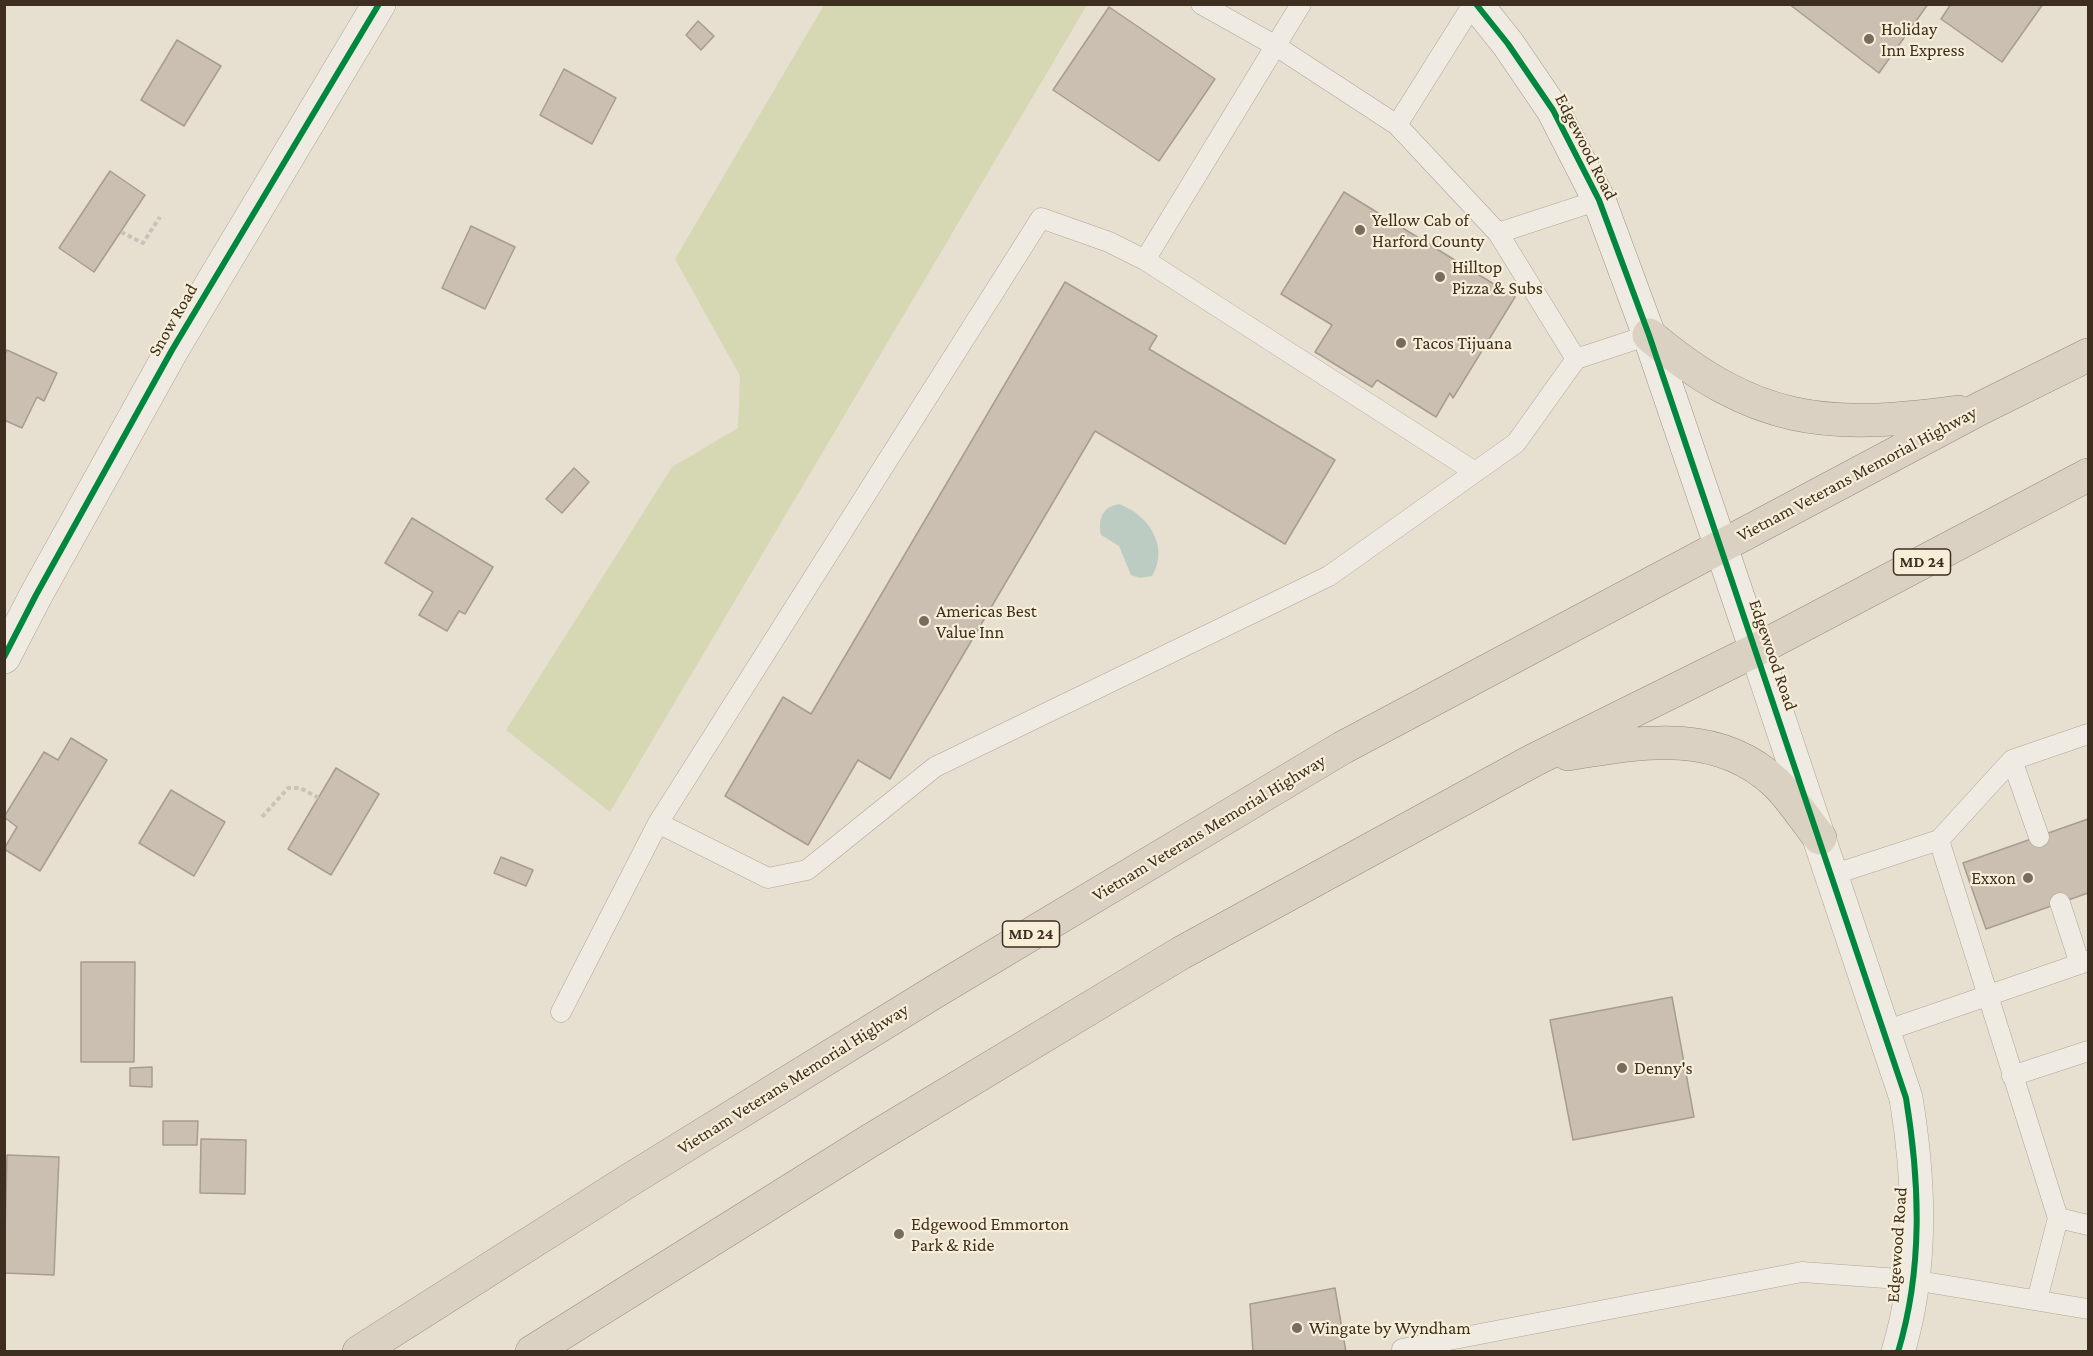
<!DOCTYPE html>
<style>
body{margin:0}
#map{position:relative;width:2093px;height:1356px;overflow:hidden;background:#e7e0d1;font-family:"Crimson Pro",serif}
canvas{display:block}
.frame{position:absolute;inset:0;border:6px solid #3d2e20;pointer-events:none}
</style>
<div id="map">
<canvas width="2093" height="1356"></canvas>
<div class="frame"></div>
</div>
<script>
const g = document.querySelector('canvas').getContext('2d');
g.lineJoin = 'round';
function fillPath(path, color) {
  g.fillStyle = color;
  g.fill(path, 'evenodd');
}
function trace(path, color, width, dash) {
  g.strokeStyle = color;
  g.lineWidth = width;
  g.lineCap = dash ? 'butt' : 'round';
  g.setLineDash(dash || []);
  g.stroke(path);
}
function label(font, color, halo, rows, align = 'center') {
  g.font = font + ' "Crimson Pro",serif';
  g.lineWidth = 4.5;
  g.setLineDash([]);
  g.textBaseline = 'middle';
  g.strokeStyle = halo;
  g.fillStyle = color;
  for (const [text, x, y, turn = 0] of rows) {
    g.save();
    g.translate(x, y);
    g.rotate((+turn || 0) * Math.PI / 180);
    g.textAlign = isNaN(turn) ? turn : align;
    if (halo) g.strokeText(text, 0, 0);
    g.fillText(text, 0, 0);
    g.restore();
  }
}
const green = new Path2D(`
 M 824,5 L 1087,5 L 610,812 L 506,730 L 672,467 L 738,428 L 740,376 L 675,259 Z`);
const water = new Path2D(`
 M 1119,504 C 1148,514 1170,547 1152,576 L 1140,578 L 1131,575 L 1119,546 L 1101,535 C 1098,519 1102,507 1119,504 Z`);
const building = new Path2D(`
 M 1789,4 L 1928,4 L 1879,73 Z
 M 1951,4 L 2043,4 L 2002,62 L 1941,19 Z
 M 1109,7 L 1215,79 L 1159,161 L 1053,90 Z
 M 698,21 L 714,36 L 701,50 L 686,35 Z
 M 177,40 L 221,66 L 184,126 L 141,100 Z
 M 564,69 L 616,98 L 592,144 L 540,115 Z
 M 110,171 L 145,195 L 94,272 L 59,248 Z
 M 1344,192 L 1515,297 L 1453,398 L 1450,393 L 1436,417 L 1377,380 L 1372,387 L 1315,352 L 1332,325 L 1281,294 Z
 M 471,226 L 515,247 L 485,309 L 442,288 Z
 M 1065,282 L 1157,336 L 1149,349 L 1335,460 L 1285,544 L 1095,431 L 890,779 L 858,760 L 808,845 L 725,796 L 783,697 L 811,714 Z
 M 7,350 L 57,373 L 44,401 L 37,397 L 22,428 L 4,420 L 4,356 Z
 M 574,468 L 589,482 L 562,513 L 546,499 Z
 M 412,518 L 493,567 L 465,614 L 459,611 L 447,631 L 419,615 L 433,592 L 385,563 Z
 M 71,738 L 107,760 L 40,871 L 4,849 L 17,827 L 4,817 L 44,752 L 58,760 Z
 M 336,768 L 379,794 L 331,875 L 288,849 Z
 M 171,790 L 225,822 L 194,876 L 139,843 Z
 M 2088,819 L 2088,893 L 1986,929 L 1963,863 Z
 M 501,857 L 533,870 L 526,886 L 494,873 Z
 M 81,962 L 135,962 L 134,1062 L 81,1062 Z
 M 1672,997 L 1694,1117 L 1573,1140 L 1550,1020 Z
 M 152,1067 L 152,1087 L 130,1086 L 130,1068 Z
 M 163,1121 L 198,1121 L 197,1145 L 163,1145 Z
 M 201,1139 L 246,1140 L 245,1194 L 200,1193 Z
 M 7,1155 L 59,1157 L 54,1275 L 4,1273 Z
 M 1335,1288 L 1346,1352 L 1253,1352 L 1250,1304 Z`);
const path = new Path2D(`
 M 121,232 L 143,243 L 160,217
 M 262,817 L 288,788 L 300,788 L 319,798`);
const lane = new Path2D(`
 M 1201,4 L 1276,46 L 1397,125 L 1498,233 L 1576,359
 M 1397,125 L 1473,4
 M 1498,233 L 1599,200
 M 1145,260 L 1301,4
 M 2012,760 L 2088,734
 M 658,823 L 768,878 L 807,870 L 935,767 L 1329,576 L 1516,443 L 1576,359 L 1649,335
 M 1939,840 L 2058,1218 L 2037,1300
 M 1832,875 L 1939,840 L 2012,760 L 2039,837
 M 2060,903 L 2080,964
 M 561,1012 L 658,823 L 1041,218 L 1109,242 L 1145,260 L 1475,472
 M 1885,1031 L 2088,961
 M 2012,1076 L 2088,1051
 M 2058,1218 L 2088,1225
 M 1402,1349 L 1802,1272 L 1913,1280 L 2088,1309`);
const street = new Path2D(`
 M 1756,650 L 1906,1098 C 1920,1183 1923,1269 1898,1352
 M 4,657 L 36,595 L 172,350 L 379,4`);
const secondary = new Path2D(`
 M 1476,4 L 1508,44 L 1553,110 L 1599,200 L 1649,335 L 1756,650`);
const highway = new Path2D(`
 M 1649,335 C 1755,424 1826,430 1958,412
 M 1568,754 C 1640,742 1718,727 1777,784 C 1793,800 1806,821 1820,838
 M 359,1352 L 628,1181 L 936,991 L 1342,748 L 1981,408 L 2088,355
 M 532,1352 L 871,1140 L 1181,953 L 1534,760 L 1756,650 L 2088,475`);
const cycleway = new Path2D(`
 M 1476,4 L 1508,44 L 1553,110 L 1599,200 L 1649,335 L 1906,1098 C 1920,1183 1923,1269 1898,1352
 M 4,657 L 36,595 L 172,350 L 379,4`);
const markers = [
 [1869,39,6,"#786c5e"],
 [1360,230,6,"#786c5e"],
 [1440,277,6,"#786c5e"],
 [1401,343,6,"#786c5e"],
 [924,621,6,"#786c5e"],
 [2028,878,6,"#786c5e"],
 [1622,1068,6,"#786c5e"],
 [899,1234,6,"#786c5e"],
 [1297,1328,6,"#786c5e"]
];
const shields = [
 [1922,562,57],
 [1031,934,57]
];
const shieldNames = [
 ["MD 24",1922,562],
 ["MD 24",1031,934]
];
const poiNames = [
 ["Holiday",1881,29],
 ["Inn Express",1881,50],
 ["Yellow Cab of",1372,220],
 ["Harford County",1372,241],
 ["Hilltop",1452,267],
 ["Pizza & Subs",1452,288],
 ["Tacos Tijuana",1413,343],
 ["Americas Best",936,611],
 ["Value Inn",936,632],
 ["Exxon",2016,878,"right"],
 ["Denny's",1634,1068],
 ["Edgewood Emmorton",911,1224],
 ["Park & Ride",911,1245],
 ["Wingate by Wyndham",1309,1328]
];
const streetNames = [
 ["Edgewood Road",1586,147,63],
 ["Snow Road",173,320,-60],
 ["Vietnam Veterans Memorial Highway",1857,474,-28],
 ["Edgewood Road",1773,655,71],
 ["Vietnam Veterans Memorial Highway",1209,828,-31],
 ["Vietnam Veterans Memorial Highway",793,1079,-32],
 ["Edgewood Road",1897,1245,-86]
];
fillPath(green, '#d6d7b3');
fillPath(water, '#bcccc2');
fillPath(building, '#cbbfb2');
trace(building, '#a89c90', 1.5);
trace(lane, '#ada599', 21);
trace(street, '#ada599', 34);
trace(secondary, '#9c958a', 34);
trace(highway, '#928b80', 34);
trace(path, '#c8c2b9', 4, [4.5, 3]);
trace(lane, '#efebe3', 20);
trace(street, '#efebe3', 33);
trace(secondary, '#efebe3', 33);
trace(highway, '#dad1c2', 33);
trace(cycleway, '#00873e', 6);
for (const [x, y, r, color] of markers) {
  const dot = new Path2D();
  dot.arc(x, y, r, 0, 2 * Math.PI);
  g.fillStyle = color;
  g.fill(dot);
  trace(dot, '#f7eed8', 2);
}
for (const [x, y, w] of shields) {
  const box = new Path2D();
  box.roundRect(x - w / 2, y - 13, w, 26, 4.5);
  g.fillStyle = '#f7eed8';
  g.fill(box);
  trace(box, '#3d2e20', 1.5);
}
label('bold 16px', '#3d2e20', null, shieldNames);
label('18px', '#3d2e20', '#f7eed8', poiNames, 'left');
label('18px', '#3d2e20', '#f7eed8', streetNames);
</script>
